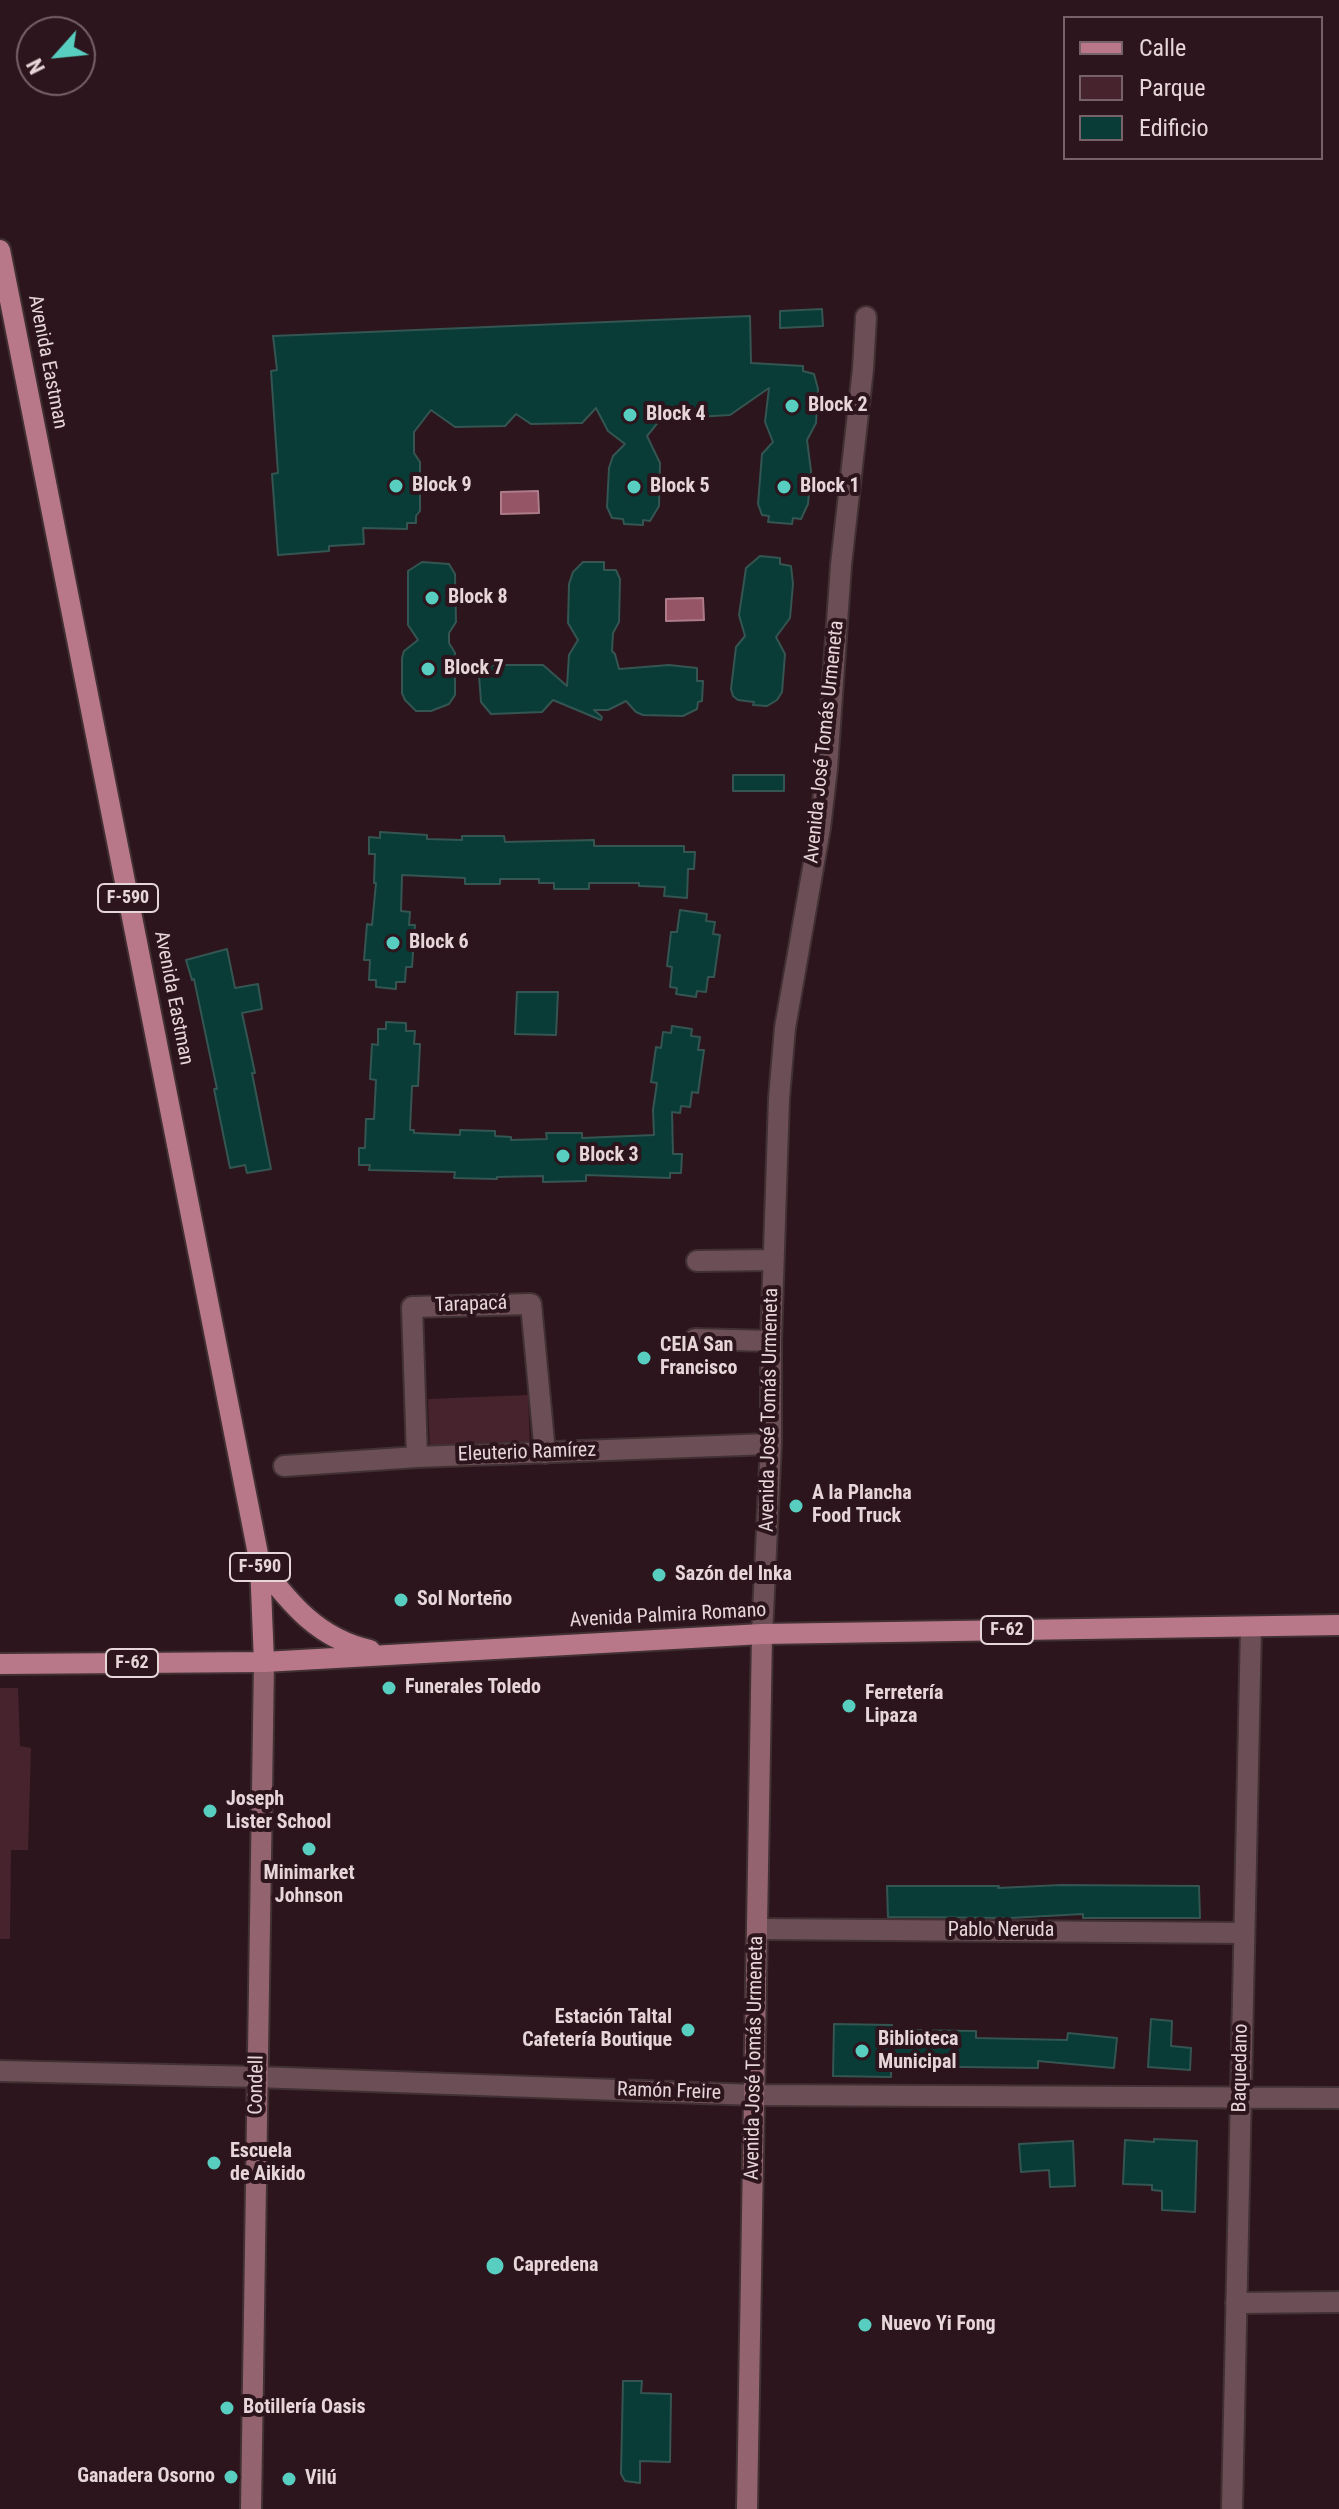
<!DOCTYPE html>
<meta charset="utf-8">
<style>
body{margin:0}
#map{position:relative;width:1339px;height:2509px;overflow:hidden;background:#2c151c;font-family:"Roboto Condensed",sans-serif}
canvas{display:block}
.legend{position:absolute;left:1063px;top:16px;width:260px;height:144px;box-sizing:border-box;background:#2c151c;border:2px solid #766268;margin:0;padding:10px 14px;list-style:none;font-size:24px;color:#e6d5d9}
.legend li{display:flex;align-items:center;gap:16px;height:40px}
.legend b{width:40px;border:2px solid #766268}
.north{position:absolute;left:16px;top:16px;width:80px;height:80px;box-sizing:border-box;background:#2c151c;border:2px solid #766268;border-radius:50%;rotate:243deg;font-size:22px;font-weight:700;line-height:32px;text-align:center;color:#e6d5d9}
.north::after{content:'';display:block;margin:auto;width:28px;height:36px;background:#58cec0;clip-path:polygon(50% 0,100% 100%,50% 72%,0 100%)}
</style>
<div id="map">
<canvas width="1339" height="2509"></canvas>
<ul class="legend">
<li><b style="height:10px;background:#b9788a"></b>Calle</li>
<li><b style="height:22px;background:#47232e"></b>Parque</li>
<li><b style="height:22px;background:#093c37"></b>Edificio</li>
</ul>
<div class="north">N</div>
</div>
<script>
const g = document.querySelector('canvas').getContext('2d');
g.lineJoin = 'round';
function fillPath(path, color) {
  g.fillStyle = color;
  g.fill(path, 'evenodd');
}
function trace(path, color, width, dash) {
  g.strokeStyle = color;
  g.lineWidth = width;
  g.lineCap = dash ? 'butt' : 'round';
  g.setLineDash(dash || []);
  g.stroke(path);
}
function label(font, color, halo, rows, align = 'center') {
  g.font = font + ' "Roboto Condensed",sans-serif';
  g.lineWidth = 8;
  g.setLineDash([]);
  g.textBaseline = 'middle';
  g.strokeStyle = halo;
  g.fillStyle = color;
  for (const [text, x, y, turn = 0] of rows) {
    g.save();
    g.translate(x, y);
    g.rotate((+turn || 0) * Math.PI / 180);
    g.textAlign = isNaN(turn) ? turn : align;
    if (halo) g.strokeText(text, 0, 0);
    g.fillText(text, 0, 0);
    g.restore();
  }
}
const green = new Path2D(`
 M 528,1395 L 530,1448 L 430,1452 L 428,1399 Z
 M 0,1688 L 18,1688 L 20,1746 L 31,1748 L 28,1850 L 11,1850 L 10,1939 L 0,1939 Z`);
const water = new Path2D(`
 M 538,491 L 539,513 L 501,514 L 501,492 Z
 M 703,598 L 704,620 L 666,621 L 666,599 Z`);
const building = new Path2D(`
 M 822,309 L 823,326 L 780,328 L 780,311 Z
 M 750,316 L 751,363 L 803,366 L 803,371 L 814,374 L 818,389 L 816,423 L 807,440 L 811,471 L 808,504 L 801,519 L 793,518 L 792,524 L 768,522 L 769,516 L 762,515 L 758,504 L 762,454 L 773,442 L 765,422 L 769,388 L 730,415 L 679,418 L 668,410 L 647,436 L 660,463 L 659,506 L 650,521 L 643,520 L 643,525 L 624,524 L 623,519 L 612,518 L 607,507 L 609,468 L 613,456 L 625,444 L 608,431 L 596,408 L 582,423 L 531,424 L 516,414 L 505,426 L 455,427 L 431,410 L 414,432 L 414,453 L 420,462 L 420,511 L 416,516 L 416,523 L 407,523 L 407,529 L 363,528 L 364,544 L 329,546 L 329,551 L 278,555 L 272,474 L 278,473 L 271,371 L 277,370 L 273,336 Z
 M 760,556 L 780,558 L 780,564 L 791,566 L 793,584 L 790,618 L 776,637 L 785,654 L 782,692 L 777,700 L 767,706 L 753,705 L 754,702 L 738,700 L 733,696 L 731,689 L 736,647 L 745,636 L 739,615 L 746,568 Z
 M 422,562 L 449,564 L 455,574 L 456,622 L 449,633 L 449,643 L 455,653 L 455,695 L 449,704 L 431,711 L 416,711 L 405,700 L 402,693 L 402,658 L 404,651 L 418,640 L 408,625 L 408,571 Z
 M 583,562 L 604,562 L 604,570 L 616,570 L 620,579 L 619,622 L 613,633 L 612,651 L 615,654 L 619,669 L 669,665 L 697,668 L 697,681 L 703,681 L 702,701 L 698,702 L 697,709 L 683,716 L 643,715 L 636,712 L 626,701 L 608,710 L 594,710 L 602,717 L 601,720 L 553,700 L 542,712 L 491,714 L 481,702 L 479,675 L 492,665 L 543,665 L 567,686 L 569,655 L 578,640 L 568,623 L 569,584 L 573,572 Z
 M 733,775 L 784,775 L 784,791 L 733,791 Z
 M 380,832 L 427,835 L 427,839 L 462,840 L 462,836 L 504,836 L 505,842 L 594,840 L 594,846 L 684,846 L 684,852 L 695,852 L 694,869 L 688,869 L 687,898 L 664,896 L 665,887 L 639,886 L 639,883 L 589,883 L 589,889 L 554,889 L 554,883 L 539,883 L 539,879 L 500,879 L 500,884 L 465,884 L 465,878 L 402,875 L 401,911 L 410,912 L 409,925 L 415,925 L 412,967 L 406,967 L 405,982 L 396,982 L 396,989 L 376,987 L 376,980 L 369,980 L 370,960 L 364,960 L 367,924 L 372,925 L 376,883 L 374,883 L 375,854 L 369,854 L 369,837 L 380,838 Z
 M 680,910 L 707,914 L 706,921 L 715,922 L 713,934 L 720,935 L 714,977 L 708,977 L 706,992 L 697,991 L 696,997 L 676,994 L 677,988 L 670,987 L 672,967 L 667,966 L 671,932 L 677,932 Z
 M 227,949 L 235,988 L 258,984 L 262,1009 L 242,1013 L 255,1073 L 252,1073 L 271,1169 L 247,1173 L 245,1165 L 230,1168 L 214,1089 L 217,1089 L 194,979 L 192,980 L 186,960 Z
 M 517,992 L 558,992 L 556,1035 L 515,1034 Z
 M 386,1022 L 406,1023 L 406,1031 L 415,1031 L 414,1044 L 420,1044 L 418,1086 L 412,1086 L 410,1130 L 414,1130 L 414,1133 L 460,1135 L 460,1130 L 495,1131 L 495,1136 L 511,1137 L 511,1140 L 547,1139 L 546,1133 L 582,1133 L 582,1138 L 654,1135 L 653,1110 L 657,1083 L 651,1082 L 656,1047 L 661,1048 L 663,1032 L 671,1033 L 672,1026 L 692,1029 L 691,1036 L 700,1037 L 698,1050 L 704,1050 L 698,1093 L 692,1092 L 690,1107 L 681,1106 L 680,1113 L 672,1112 L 673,1154 L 682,1154 L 681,1173 L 670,1173 L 670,1178 L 586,1175 L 586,1181 L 543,1182 L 543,1176 L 497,1177 L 497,1179 L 454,1178 L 455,1172 L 369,1170 L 370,1165 L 359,1165 L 359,1148 L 365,1148 L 366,1119 L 374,1119 L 376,1080 L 370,1079 L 372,1044 L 378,1045 L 378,1029 L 386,1029 Z
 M 1061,1885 L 1199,1886 L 1200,1918 L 1083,1918 L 1083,1914 L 1010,1918 L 888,1917 L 887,1886 L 999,1886 L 998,1888 Z
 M 1151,2019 L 1172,2021 L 1171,2046 L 1191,2048 L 1190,2070 L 1148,2067 Z
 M 834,2024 L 892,2025 L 892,2030 L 976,2031 L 976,2038 L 1067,2040 L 1068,2033 L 1117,2038 L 1114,2068 L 1038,2061 L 1038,2068 L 891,2066 L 891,2077 L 833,2076 Z
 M 1154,2139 L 1197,2141 L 1195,2212 L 1162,2210 L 1162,2191 L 1152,2190 L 1152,2185 L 1123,2184 L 1125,2140 L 1154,2142 Z
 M 1073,2141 L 1075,2186 L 1050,2187 L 1049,2170 L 1021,2172 L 1019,2144 Z
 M 623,2381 L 642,2381 L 641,2393 L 671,2394 L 670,2462 L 640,2461 L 640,2483 L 625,2481 L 621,2474 Z`);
const street = new Path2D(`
 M 697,1261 L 773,1260
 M 695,1339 L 771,1341
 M 417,1457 L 412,1307 L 531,1304 L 545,1453
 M 284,1466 L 417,1457 L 771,1444
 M 762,1634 L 771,1444 L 771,1341 L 779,1098 L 785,1028 L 820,828 L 827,768 L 841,565 L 863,369 L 866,317
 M 757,1929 L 1244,1933
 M 0,2071 L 257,2077 L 755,2095 L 1339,2098
 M 1236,2303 L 1339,2302
 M 1232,2509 L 1251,1627`);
const secondary = new Path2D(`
 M 251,2509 L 264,1662
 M 747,2509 L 762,1634`);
const primary = new Path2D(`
 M 0,250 L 260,1564 L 264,1662
 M 260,1564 C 290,1604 319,1639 370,1650
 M 0,1664 L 264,1662 L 762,1634 L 1339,1625`);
const markers = [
 [792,406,8,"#58cec0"],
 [630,415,8,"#58cec0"],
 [396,486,8,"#58cec0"],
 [634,487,8,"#58cec0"],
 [784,487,8,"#58cec0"],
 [432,598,8,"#58cec0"],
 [428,669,8,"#58cec0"],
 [393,943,8,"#58cec0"],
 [563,1156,8,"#58cec0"],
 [644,1358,8,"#58cec0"],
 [796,1506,8,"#58cec0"],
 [659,1575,8,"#58cec0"],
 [401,1600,8,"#58cec0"],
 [389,1688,8,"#58cec0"],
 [849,1706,8,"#58cec0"],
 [210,1811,8,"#58cec0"],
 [309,1849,8,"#58cec0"],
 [688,2030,8,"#58cec0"],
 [862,2051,8,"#58cec0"],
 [214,2163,8,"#58cec0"],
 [495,2266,10,"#58cec0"],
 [865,2325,8,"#58cec0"],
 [227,2408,8,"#58cec0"],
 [231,2477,8,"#58cec0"],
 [289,2479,8,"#58cec0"]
];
const shields = [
 [128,898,60],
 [260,1567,60],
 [1007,1630,52],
 [132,1663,52]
];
const shieldNames = [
 ["F-590",128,898],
 ["F-590",260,1567],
 ["F-62",1007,1630],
 ["F-62",132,1663]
];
const streetNames = [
 ["Avenida Eastman",47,362,79],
 ["Avenida José Tomás Urmeneta",825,742,-84],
 ["Avenida Eastman",173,998,79],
 ["Tarapacá",471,1305,-2],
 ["Avenida José Tomás Urmeneta",770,1410,-89],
 ["Eleuterio Ramírez",527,1453,-2],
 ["Avenida Palmira Romano",668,1616,-3],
 ["Pablo Neruda",1001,1931],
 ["Avenida José Tomás Urmeneta",755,2058,-89],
 ["Baquedano",1241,2068,-89],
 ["Condell",257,2085,-89],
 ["Ramón Freire",669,2092,2]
];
const poiNames = [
 ["Block 2",808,406],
 ["Block 4",646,415],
 ["Block 9",412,486],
 ["Block 5",650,487],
 ["Block 1",800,487],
 ["Block 8",448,598],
 ["Block 7",444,669],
 ["Block 6",409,943],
 ["Block 3",579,1156],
 ["CEIA San",660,1346],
 ["Francisco",660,1369],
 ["A la Plancha",812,1494],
 ["Food Truck",812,1517],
 ["Sazón del Inka",675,1575],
 ["Sol Norteño",417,1600],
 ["Funerales Toledo",405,1688],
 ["Ferretería",865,1694],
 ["Lipaza",865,1717],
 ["Joseph",226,1800],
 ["Lister School",226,1823],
 ["Minimarket",309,1874,"center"],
 ["Johnson",309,1897,"center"],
 ["Estación Taltal",672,2018,"right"],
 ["Cafetería Boutique",672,2041,"right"],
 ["Biblioteca",878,2040],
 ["Municipal",878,2063],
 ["Escuela",230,2152],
 ["de Aikido",230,2175],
 ["Capredena",513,2266],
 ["Nuevo Yi Fong",881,2325],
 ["Botillería Oasis",243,2408],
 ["Ganadera Osorno",215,2477,"right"],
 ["Vilú",305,2479]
];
fillPath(green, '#47232e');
fillPath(water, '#955567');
trace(water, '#ad7b89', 2);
fillPath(building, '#093c37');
trace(building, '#345551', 2);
trace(street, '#413034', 24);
trace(secondary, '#413034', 24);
trace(primary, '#413034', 24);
trace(street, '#6c4f56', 20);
trace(secondary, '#936470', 20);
trace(primary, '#b9788a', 20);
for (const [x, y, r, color] of markers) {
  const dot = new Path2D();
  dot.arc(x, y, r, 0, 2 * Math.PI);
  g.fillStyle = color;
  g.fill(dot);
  trace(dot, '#2c151c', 3);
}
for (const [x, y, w] of shields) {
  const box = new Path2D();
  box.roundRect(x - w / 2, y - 14, w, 28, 6);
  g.fillStyle = '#2c151c';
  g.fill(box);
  trace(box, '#e6d5d9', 2);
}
label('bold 18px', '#e6d5d9', null, shieldNames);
label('20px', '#e6d5d9', '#2c151c', streetNames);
label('bold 20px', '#e6d5d9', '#2c151c', poiNames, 'left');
</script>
